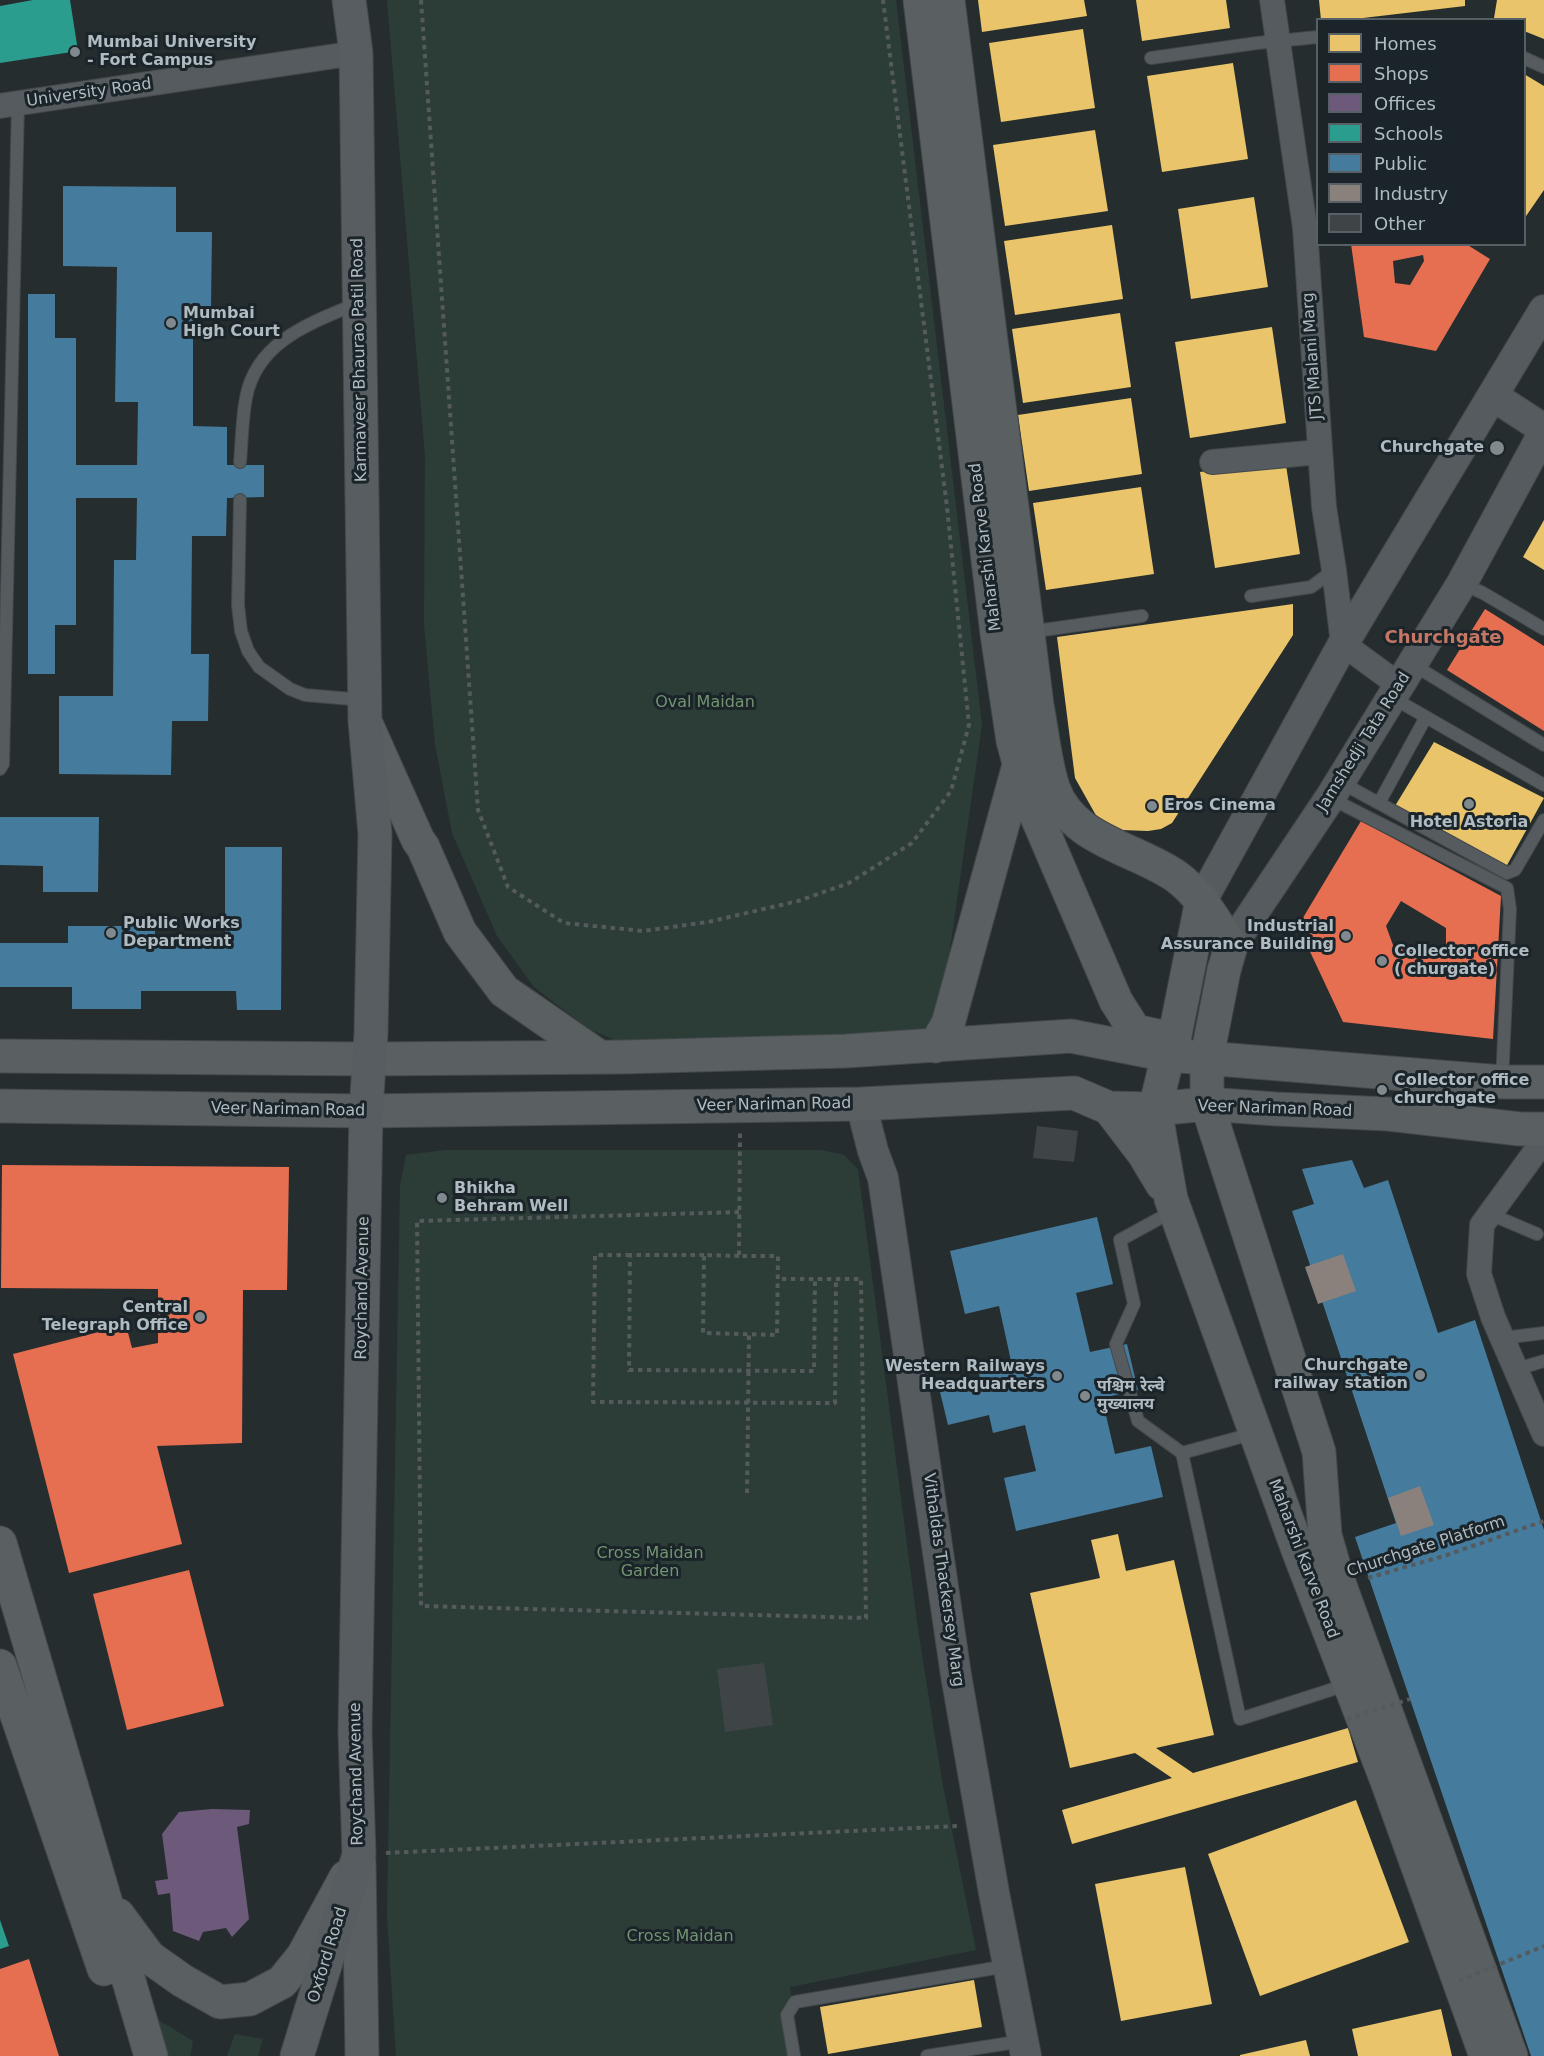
<!DOCTYPE html>
<meta charset="utf-8">
<style>
body{margin:0}
#map{position:relative;width:1544px;height:2056px;overflow:hidden;background:#262d2f;font-family:"DejaVu Sans",sans-serif}
canvas{display:block}
.legend{position:absolute;left:1316px;top:18px;width:210px;height:228px;box-sizing:border-box;background:#1a2429;border:2px solid #566066;margin:0;padding:8px 10px;list-style:none;font-size:18px;color:#afbbc1}
.legend li{display:flex;align-items:center;gap:12px;height:30px}
.legend b{width:30px;border:2px solid #566066}
</style>
<div id="map">
<canvas width="1544" height="2056"></canvas>
<ul class="legend">
<li><b style="height:16px;background:#e9c46a"></b>Homes</li>
<li><b style="height:16px;background:#e76f51"></b>Shops</li>
<li><b style="height:16px;background:#6d597a"></b>Offices</li>
<li><b style="height:16px;background:#2a9d8f"></b>Schools</li>
<li><b style="height:16px;background:#457b9d"></b>Public</li>
<li><b style="height:16px;background:#8a817c"></b>Industry</li>
<li><b style="height:16px;background:#3f4547"></b>Other</li>
</ul>
</div>
<script>
const g = document.querySelector('canvas').getContext('2d');
g.lineJoin = 'round';
function fillPath(path, color) {
  g.fillStyle = color;
  g.fill(path, 'evenodd');
}
function trace(path, color, width, dash) {
  g.strokeStyle = color;
  g.lineWidth = width;
  g.lineCap = dash ? 'butt' : 'round';
  g.setLineDash(dash || []);
  g.stroke(path);
}
function label(font, color, halo, rows, align = 'center') {
  g.font = font + ' "DejaVu Sans","Noto Sans Devanagari",sans-serif';
  g.lineWidth = 6;
  g.setLineDash([]);
  g.textBaseline = 'middle';
  g.strokeStyle = halo;
  g.fillStyle = color;
  for (const [text, x, y, turn = 0] of rows) {
    g.save();
    g.translate(x, y);
    g.rotate((+turn || 0) * Math.PI / 180);
    g.textAlign = isNaN(turn) ? turn : align;
    if (halo) g.strokeText(text, 0, 0);
    g.fillText(text, 0, 0);
    g.restore();
  }
}
const green = new Path2D(`
 M 387,0 L 896,0 L 982,725 L 939,1026 L 853,1047 L 639,1050 L 589,1029 L 534,987 L 497,936 L 452,833 L 435,744 L 424,625 L 425,456 Z
 M 446,1150 L 821,1150 L 844,1155 L 858,1169 L 918,1629 L 942,1781 L 976,1950 L 790,1987 L 801,2056 L 396,2056 L 387,1915 L 400,1186 L 406,1155 Z
 M 147,2013 L 193,2041 L 190,2056 L 163,2056 Z
 M 235,2034 L 263,2039 L 258,2056 L 227,2056 Z`);
const homes = new Path2D(`
 M 978,0 L 1084,0 L 1087,16 L 982,32 Z
 M 1136,0 L 1226,0 L 1230,28 L 1142,41 Z
 M 1319,0 L 1465,0 L 1465,6 L 1346,20 L 1321,20 Z
 M 1497,0 L 1544,0 L 1544,39 L 1524,31 L 1524,20 L 1498,20 L 1494,18 Z
 M 1083,29 L 1095,108 L 1001,122 L 989,43 Z
 M 1233,63 L 1248,159 L 1162,172 L 1147,76 Z
 M 1524,74 L 1544,86 L 1544,190 L 1524,219 Z
 M 1095,130 L 1108,211 L 1005,226 L 993,145 Z
 M 1254,197 L 1268,287 L 1191,299 L 1178,209 Z
 M 1112,225 L 1123,299 L 1015,315 L 1004,241 Z
 M 1120,313 L 1131,387 L 1023,403 L 1012,329 Z
 M 1272,327 L 1286,423 L 1190,438 L 1175,342 Z
 M 1131,398 L 1142,474 L 1029,491 L 1018,415 Z
 M 1285,459 L 1300,554 L 1215,568 L 1200,472 Z
 M 1141,487 L 1154,574 L 1046,590 L 1033,503 Z
 M 1544,520 L 1544,570 L 1523,557 Z
 M 1293,604 L 1293,635 L 1172,823 L 1161,829 L 1148,831 L 1122,830 L 1098,819 L 1075,778 L 1057,637 Z
 M 1434,742 L 1544,798 L 1506,867 L 1395,806 Z
 M 1118,1534 L 1126,1571 L 1174,1560 L 1214,1735 L 1156,1748 L 1193,1773 L 1348,1728 L 1358,1762 L 1072,1844 L 1062,1810 L 1172,1778 L 1135,1753 L 1070,1768 L 1030,1593 L 1100,1578 L 1091,1540 Z
 M 1356,1800 L 1409,1942 L 1260,1996 L 1208,1854 Z
 M 1185,1867 L 1212,2004 L 1121,2021 L 1095,1884 Z
 M 974,1980 L 982,2027 L 828,2054 L 820,2007 Z
 M 1441,2009 L 1452,2056 L 1358,2056 L 1352,2029 Z
 M 1306,2040 L 1310,2056 L 1240,2056 L 1240,2055 Z`);
const shops = new Path2D(`
 M 1351,244 L 1466,244 L 1490,259 L 1436,351 L 1364,337 ZM 1423,255 L 1424,261 L 1410,285 L 1395,283 L 1393,261 Z
 M 1485,609 L 1544,646 L 1544,731 L 1447,670 Z
 M 1361,821 L 1501,896 L 1493,1039 L 1343,1022 L 1298,926 ZM 1401,901 L 1446,928 L 1446,952 L 1431,953 L 1393,945 L 1386,926 Z
 M 2,1165 L 289,1167 L 287,1290 L 243,1290 L 242,1443 L 157,1446 L 182,1544 L 69,1573 L 13,1354 L 126,1325 L 132,1348 L 158,1343 L 158,1289 L 1,1288 Z
 M 189,1570 L 224,1706 L 127,1730 L 93,1594 Z
 M 29,1959 L 59,2056 L 0,2056 L 0,1969 Z`);
const offices = new Path2D(`
 M 212,1809 L 250,1810 L 249,1824 L 237,1827 L 249,1919 L 232,1937 L 226,1928 L 203,1932 L 199,1941 L 173,1931 L 170,1893 L 158,1895 L 155,1881 L 168,1879 L 162,1834 L 179,1812 Z`);
const schools = new Path2D(`
 M 33,0 L 70,0 L 78,51 L 0,63 L 0,6 Z
 M 0,1920 L 9,1946 L 0,1949 Z`);
const public = new Path2D(`
 M 63,186 L 176,187 L 176,232 L 212,232 L 211,307 L 193,307 L 193,426 L 227,427 L 227,465 L 264,465 L 264,497 L 227,498 L 226,536 L 192,536 L 191,654 L 209,654 L 208,721 L 172,721 L 171,775 L 59,774 L 59,696 L 113,696 L 114,560 L 136,560 L 137,498 L 76,498 L 76,625 L 55,625 L 55,674 L 28,674 L 28,294 L 55,294 L 55,338 L 76,338 L 76,465 L 137,465 L 138,402 L 115,402 L 117,267 L 63,266 Z
 M 0,817 L 99,817 L 98,892 L 43,892 L 43,866 L 0,865 Z
 M 225,847 L 282,847 L 281,1010 L 237,1010 L 236,991 L 141,991 L 141,1009 L 72,1009 L 72,987 L 0,987 L 0,943 L 68,943 L 68,926 L 155,926 L 155,941 L 225,941 Z
 M 1352,1160 L 1364,1188 L 1388,1180 L 1438,1333 L 1475,1320 L 1544,1530 L 1544,2056 L 1531,2056 L 1355,1537 L 1396,1523 L 1292,1211 L 1314,1204 L 1302,1169 Z
 M 1097,1217 L 1113,1284 L 1076,1293 L 1090,1352 L 1127,1344 L 1138,1390 L 1102,1398 L 1115,1454 L 1151,1446 L 1163,1497 L 1016,1531 L 1004,1478 L 1036,1471 L 1025,1425 L 993,1433 L 989,1415 L 948,1425 L 940,1392 L 981,1383 L 978,1369 L 1011,1361 L 999,1306 L 965,1314 L 950,1251 Z`);
const industry = new Path2D(`
 M 1343,1254 L 1356,1291 L 1318,1304 L 1305,1267 Z
 M 1420,1486 L 1434,1525 L 1401,1536 L 1388,1498 Z`);
const building = new Path2D(`
 M 1037,1126 L 1078,1131 L 1074,1162 L 1033,1158 Z
 M 764,1663 L 773,1725 L 725,1732 L 717,1669 Z`);
const path = new Path2D(`
 M 421,0 L 478,810 L 508,887 L 564,923 L 643,931 L 708,922 L 798,901 L 849,883 L 912,843 L 951,791 L 969,725 L 947,507 L 883,0
 M 739,1212 L 417,1221 L 421,1606 L 866,1618 L 861,1279 L 778,1279
 M 630,1255 L 595,1255 L 593,1402 L 835,1403 L 836,1279
 M 704,1255 L 630,1255 L 629,1370 L 814,1371 L 815,1279
 M 739,1256 L 704,1255 L 703,1333 L 777,1335 L 778,1256 L 739,1256 L 740,1132
 M 747,1493 L 749,1334
 M 1368,1578 L 1447,1555 L 1544,1521
 M 386,1853 L 957,1826`);
const service = new Path2D(`
 M 1151,58 L 1257,43 L 1318,37
 M 1524,58 L 1544,67
 M 240,462 C 242,441 242,418 246,398 C 256,342 310,323 356,304
 M 240,500 L 238,605 L 241,631 L 248,651 L 259,667 L 290,689 L 305,695 L 364,700
 M 1463,584 L 1483,593 L 1544,629
 M 1251,596 L 1311,587 L 1334,570
 M 1029,632 L 1142,616
 M 1412,664 L 1544,745
 M 1393,698 L 1544,785
 M 0,769 L 3,764 L 18,103
 M 1340,782 L 1507,873 L 1515,870 L 1544,820
 M 1330,798 L 1507,888 L 1510,909 L 1502,1081
 M 1379,803 L 1426,717
 M 1173,1211 L 1120,1240 L 1134,1304 L 1116,1344 L 1138,1421 L 1182,1453
 M 1490,1214 L 1537,1234
 M 1503,1338 L 1544,1333
 M 1517,1369 L 1544,1361
 M 1255,1433 L 1182,1453 L 1240,1719 L 1349,1684
 M 794,2056 L 787,2015 L 795,2002 L 1007,1966
 M 927,2056 L 1023,2041`);
const minor = new Path2D(`
 M 1272,0 L 1305,228 L 1324,507 L 1334,570 L 1343,644 L 1399,685
 M 0,106 L 356,53
 M 1212,462 L 1319,452
 M 1544,1140 L 1482,1225 L 1479,1274 L 1493,1317 L 1544,1434`);
const tertiary = new Path2D(`
 M 1493,396 L 1544,429
 M 1202,900 L 1343,644 L 1544,310
 M 1231,946 L 1330,798 L 1462,583 L 1544,432
 M 861,1104 L 873,1151 L 883,1178 L 956,1675 L 994,1893 L 1026,2056`);
const secondary = new Path2D(`
 M 920,0 L 997,634 L 1013,741 L 1028,796 L 1116,1001 L 1135,1031 L 1172,1039
 M 948,0 L 1037,705 C 1042,731 1045,763 1053,787 C 1071,841 1136,848 1177,877 C 1201,895 1215,921 1231,946 L 1224,970 L 1207,1057 L 1207,1104 L 1319,1452 L 1325,1535 L 1338,1580 L 1511,2056
 M 368,728 L 418,840 L 423,847 L 460,932 L 504,991 L 598,1056
 M 1202,900 L 1174,1040 L 1168,1055 L 1155,1109 L 1171,1199 L 1298,1550 L 1387,1781 L 1486,2056
 M 935,1046 L 948,1024 L 1019,765
 M 0,1056 L 369,1059 L 623,1057 L 846,1051 L 1071,1036 L 1168,1055 L 1502,1082 L 1544,1082
 M 0,1106 L 366,1111 L 861,1104 L 1074,1093 L 1109,1108 L 1155,1109 L 1207,1104 L 1276,1109 L 1388,1114 L 1520,1129 L 1544,1129
 M 1109,1108 L 1144,1154 L 1162,1184
 M 0,1543 L 151,2056
 M 0,1666 L 104,1969
 M 359,1862 L 362,2056
 M 118,1915 L 149,1957 L 183,1981 L 220,2002 L 250,1999 L 282,1982 L 303,1956 L 346,1877`);
const primary = new Path2D(`
 M 297,2056 L 359,1855 L 355,1731 L 366,1111 L 371,1033 L 375,834 L 365,721 L 356,53 L 349,0`);
const pathBridge = new Path2D(`
 M 1347,1719 L 1410,1699
 M 1459,1981 L 1544,1946`);
const markers = [
 [75,52,6,"#7f898e"],
 [171,323,6,"#7f898e"],
 [1497,448,8,"#7f898e"],
 [1469,804,6,"#7f898e"],
 [1152,806,6,"#7f898e"],
 [111,933,6,"#7f898e"],
 [1346,936,6,"#7f898e"],
 [1382,961,6,"#7f898e"],
 [1382,1090,6,"#7f898e"],
 [442,1198,6,"#7f898e"],
 [200,1317,6,"#7f898e"],
 [1420,1375,6,"#7f898e"],
 [1057,1376,6,"#7f898e"],
 [1085,1396,6,"#7f898e"]
];
const poiNames = [
 ["Mumbai University",87,43],
 ["- Fort Campus",87,61],
 ["Mumbai",183,314],
 ["High Court",183,332],
 ["Churchgate",1484,448,"right"],
 ["Eros Cinema",1164,806],
 ["Hotel Astoria",1469,823,"center"],
 ["Public Works",123,924],
 ["Department",123,942],
 ["Industrial",1334,927,"right"],
 ["Assurance Building",1334,945,"right"],
 ["Collector office",1394,952],
 ["( churgate)",1394,970],
 ["Collector office",1394,1081],
 ["churchgate",1394,1099],
 ["Bhikha",454,1189],
 ["Behram Well",454,1207],
 ["Central",188,1308,"right"],
 ["Telegraph Office",188,1326,"right"],
 ["Churchgate",1408,1366,"right"],
 ["railway station",1408,1384,"right"],
 ["Western Railways",1045,1367,"right"],
 ["Headquarters",1045,1385,"right"],
 ["पश्चिम रेल्वे",1097,1387],
 ["मुख्यालय",1097,1405]
];
const streetNames = [
 ["University Road",89,93,-8],
 ["JTS Malani Marg",1313,356,-94],
 ["Karmaveer Bhaurao Patil Road",360,360,-91],
 ["Maharshi Karve Road",986,547,-97],
 ["Jamshedji Tata Road",1364,742,-58],
 ["Veer Nariman Road",774,1105,-1],
 ["Veer Nariman Road",1275,1109,2],
 ["Veer Nariman Road",288,1110,1],
 ["Roychand Avenue",363,1288,-89],
 ["Churchgate Platform",1426,1547,-18],
 ["Maharshi Karve Road",1303,1559,69],
 ["Vithaldas Thackersey Marg",943,1580,82],
 ["Roychand Avenue",357,1774,-91],
 ["Oxford Road",328,1955,-73]
];
const parkNames = [
 ["Oval Maidan",705,703],
 ["Cross Maidan",650,1554],
 ["Garden",650,1572],
 ["Cross Maidan",680,1937]
];
const neighbourhoodNames = [
 ["Churchgate",1443,638]
];
fillPath(green, '#2c3d38');
fillPath(homes, '#e9c46a');
fillPath(shops, '#e76f51');
fillPath(offices, '#6d597a');
fillPath(schools, '#2a9d8f');
fillPath(public, '#457b9d');
fillPath(industry, '#8a817c');
fillPath(building, '#3f4547');
trace(service, '#43484a', 14);
trace(minor, '#43484a', 26);
trace(tertiary, '#43484a', 32);
trace(secondary, '#43484a', 35);
trace(primary, '#43494c', 35);
trace(path, '#555a5c', 4, [4.5, 4.5]);
trace(service, '#555b5e', 12);
trace(minor, '#555b5e', 24);
trace(tertiary, '#555b5e', 30);
trace(secondary, '#5a6062', 33);
trace(primary, '#575d60', 33);
trace(pathBridge, '#555a5c', 4, [4.5, 4.5]);
for (const [x, y, r, color] of markers) {
  const dot = new Path2D();
  dot.arc(x, y, r, 0, 2 * Math.PI);
  g.fillStyle = color;
  g.fill(dot);
  trace(dot, '#1a2429', 2);
}
label('bold 16px', '#afbbc1', '#1a2429', poiNames, 'left');
label('16px', '#afbbc1', '#1a2429', streetNames);
label('16px', '#729471', '#1a2429', parkNames);
label('bold 18px', '#c57766', '#1a2429', neighbourhoodNames);
</script>
